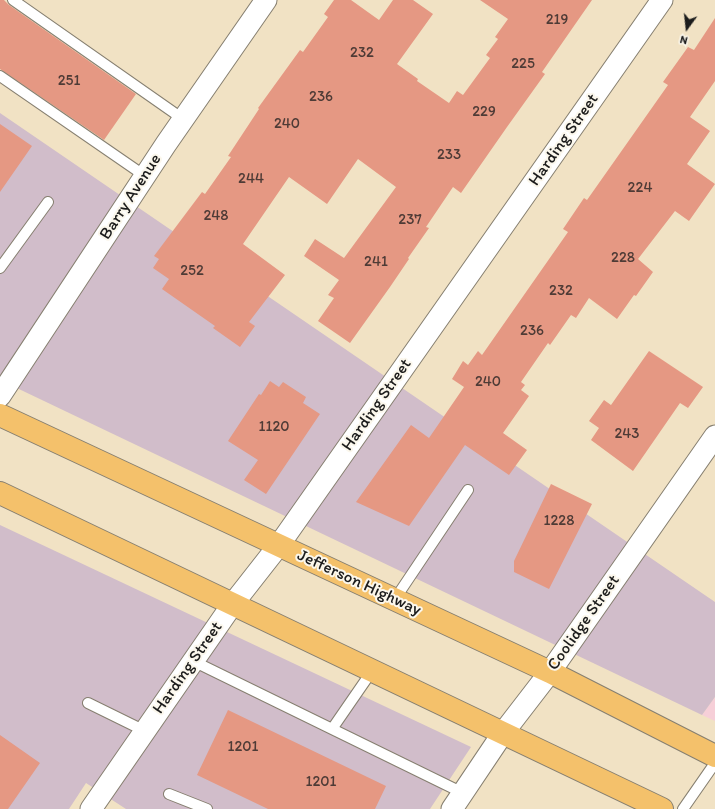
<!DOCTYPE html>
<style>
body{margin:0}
#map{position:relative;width:715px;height:809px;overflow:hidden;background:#f1e2c4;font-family:Itim,sans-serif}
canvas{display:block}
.north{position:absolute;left:667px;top:8px;width:40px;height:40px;-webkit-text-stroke:3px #fbf7ec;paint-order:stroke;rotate:195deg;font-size:11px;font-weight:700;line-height:16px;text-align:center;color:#1c1c1c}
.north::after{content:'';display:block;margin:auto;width:14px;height:18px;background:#1c1c1c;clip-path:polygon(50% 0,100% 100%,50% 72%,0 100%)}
</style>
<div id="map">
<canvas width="715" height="809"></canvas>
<div class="north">N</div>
</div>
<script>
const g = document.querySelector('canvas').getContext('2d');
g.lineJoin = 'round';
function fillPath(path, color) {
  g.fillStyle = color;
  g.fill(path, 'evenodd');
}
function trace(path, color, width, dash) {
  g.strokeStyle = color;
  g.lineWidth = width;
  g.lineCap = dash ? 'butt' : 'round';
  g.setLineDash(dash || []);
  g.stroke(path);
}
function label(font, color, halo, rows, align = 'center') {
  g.font = font + ' Itim,sans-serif';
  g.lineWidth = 4;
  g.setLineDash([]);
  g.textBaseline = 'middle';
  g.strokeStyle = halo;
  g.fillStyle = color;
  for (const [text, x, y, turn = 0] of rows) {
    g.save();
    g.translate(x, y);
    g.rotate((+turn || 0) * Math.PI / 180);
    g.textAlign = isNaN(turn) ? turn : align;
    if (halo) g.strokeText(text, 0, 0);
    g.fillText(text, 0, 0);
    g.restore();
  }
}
const built = new Path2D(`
 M 715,697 L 715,721 L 702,715 Z`);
const industrial = new Path2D(`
 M 0,113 L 715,602 L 715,697 L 702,715 L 0,380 Z
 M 0,525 L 471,747 L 430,809 L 126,809 L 86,783 L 69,809 L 0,809 Z`);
const building = new Path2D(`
 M 0,0 L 4,0 L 9,5 L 136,94 L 104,140 L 0,69 Z
 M 334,0 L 351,0 L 379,20 L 393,0 L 413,0 L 433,14 L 397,64 L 418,79 L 417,81 L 449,103 L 457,91 L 463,95 L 490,58 L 486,55 L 498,39 L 495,37 L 508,19 L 480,0 L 592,0 L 542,72 L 545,74 L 507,127 L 461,193 L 453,187 L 426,227 L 429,228 L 408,258 L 409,259 L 390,287 L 350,343 L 318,321 L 334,298 L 328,295 L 339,280 L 304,256 L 315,239 L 344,258 L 396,187 L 358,159 L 327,204 L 289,177 L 243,244 L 285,275 L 249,322 L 255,326 L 240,347 L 213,328 L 215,326 L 162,289 L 169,279 L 153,268 L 159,259 L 154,256 L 202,192 L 205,194 L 231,157 L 228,156 L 259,109 L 258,108 L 300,50 L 303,52 L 328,17 L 324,14 Z
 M 715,18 L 715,81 L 690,117 L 710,131 L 687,164 L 715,184 L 689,221 L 675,211 L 638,259 L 653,272 L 636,296 L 634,295 L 617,319 L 589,298 L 576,318 L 571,315 L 550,345 L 548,343 L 521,382 L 525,385 L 521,390 L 529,396 L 503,433 L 527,450 L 509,475 L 465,445 L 409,526 L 356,502 L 411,425 L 429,438 L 464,387 L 452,379 L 463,361 L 468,365 L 478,351 L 482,355 L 568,232 L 563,229 L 584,198 L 587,200 L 668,85 L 663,82 L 688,47 L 694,50 Z
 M 0,124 L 32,146 L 0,192 Z
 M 649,351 L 703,387 L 688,408 L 680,403 L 633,471 L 591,440 L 599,428 L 589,421 L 604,400 L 611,405 Z
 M 270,381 L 279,387 L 283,382 L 306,397 L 303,403 L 320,414 L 266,494 L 244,480 L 258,460 L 228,441 L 259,394 L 261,395 Z
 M 551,484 L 592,504 L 549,589 L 514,572 L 514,561 Z
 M 228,710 L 386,786 L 375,809 L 268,809 L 197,775 Z
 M 0,735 L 40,763 L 8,809 L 0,809 Z`);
const lane = new Path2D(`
 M 13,0 L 183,119
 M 0,76 L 145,176
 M 0,268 L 48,202
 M 395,599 L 468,490
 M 193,661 L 463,793
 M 88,703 L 145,731
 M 332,729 L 372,671
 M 169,794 L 207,809
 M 683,809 L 715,763`);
const street = new Path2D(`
 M 0,396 L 166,144 L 266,0
 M 91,809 L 232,605 L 279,545 L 662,0
 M 452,809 L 503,733 L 550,672 L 715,436`);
const primary = new Path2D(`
 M 0,415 L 550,672 L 715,756
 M 0,493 L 662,809`);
const numberNames = [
 ["219",557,20],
 ["232",362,53],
 ["225",523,64],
 ["251",69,81],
 ["236",321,97],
 ["229",484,112],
 ["240",287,124],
 ["233",449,155],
 ["244",251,179],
 ["224",640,188],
 ["248",216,216],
 ["237",410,220],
 ["228",623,258],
 ["241",376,262],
 ["252",192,271],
 ["232",561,291],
 ["236",532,331],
 ["240",488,382],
 ["1120",274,427],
 ["243",627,434],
 ["1228",559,521],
 ["1201",243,747],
 ["1201",321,782]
];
const streetNames = [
 ["Harding Street",564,140,-55],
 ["Barry Avenue",131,197,-57],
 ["Harding Street",377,405,-55],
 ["Jefferson Highway",359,583,25],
 ["Coolidge Street",584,623,-55],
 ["Harding Street",188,668,-55]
];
fillPath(built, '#f6cfd8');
fillPath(industrial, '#d1bdca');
fillPath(building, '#e59883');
trace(lane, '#867f70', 12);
trace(street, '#867f70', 23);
trace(primary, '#867f70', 24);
trace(lane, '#fff', 10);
trace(street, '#fff', 21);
trace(primary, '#f4c16b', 22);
label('15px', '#4e3b36', null, numberNames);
label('17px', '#1c1c1c', '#fbf7ec', streetNames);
</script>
